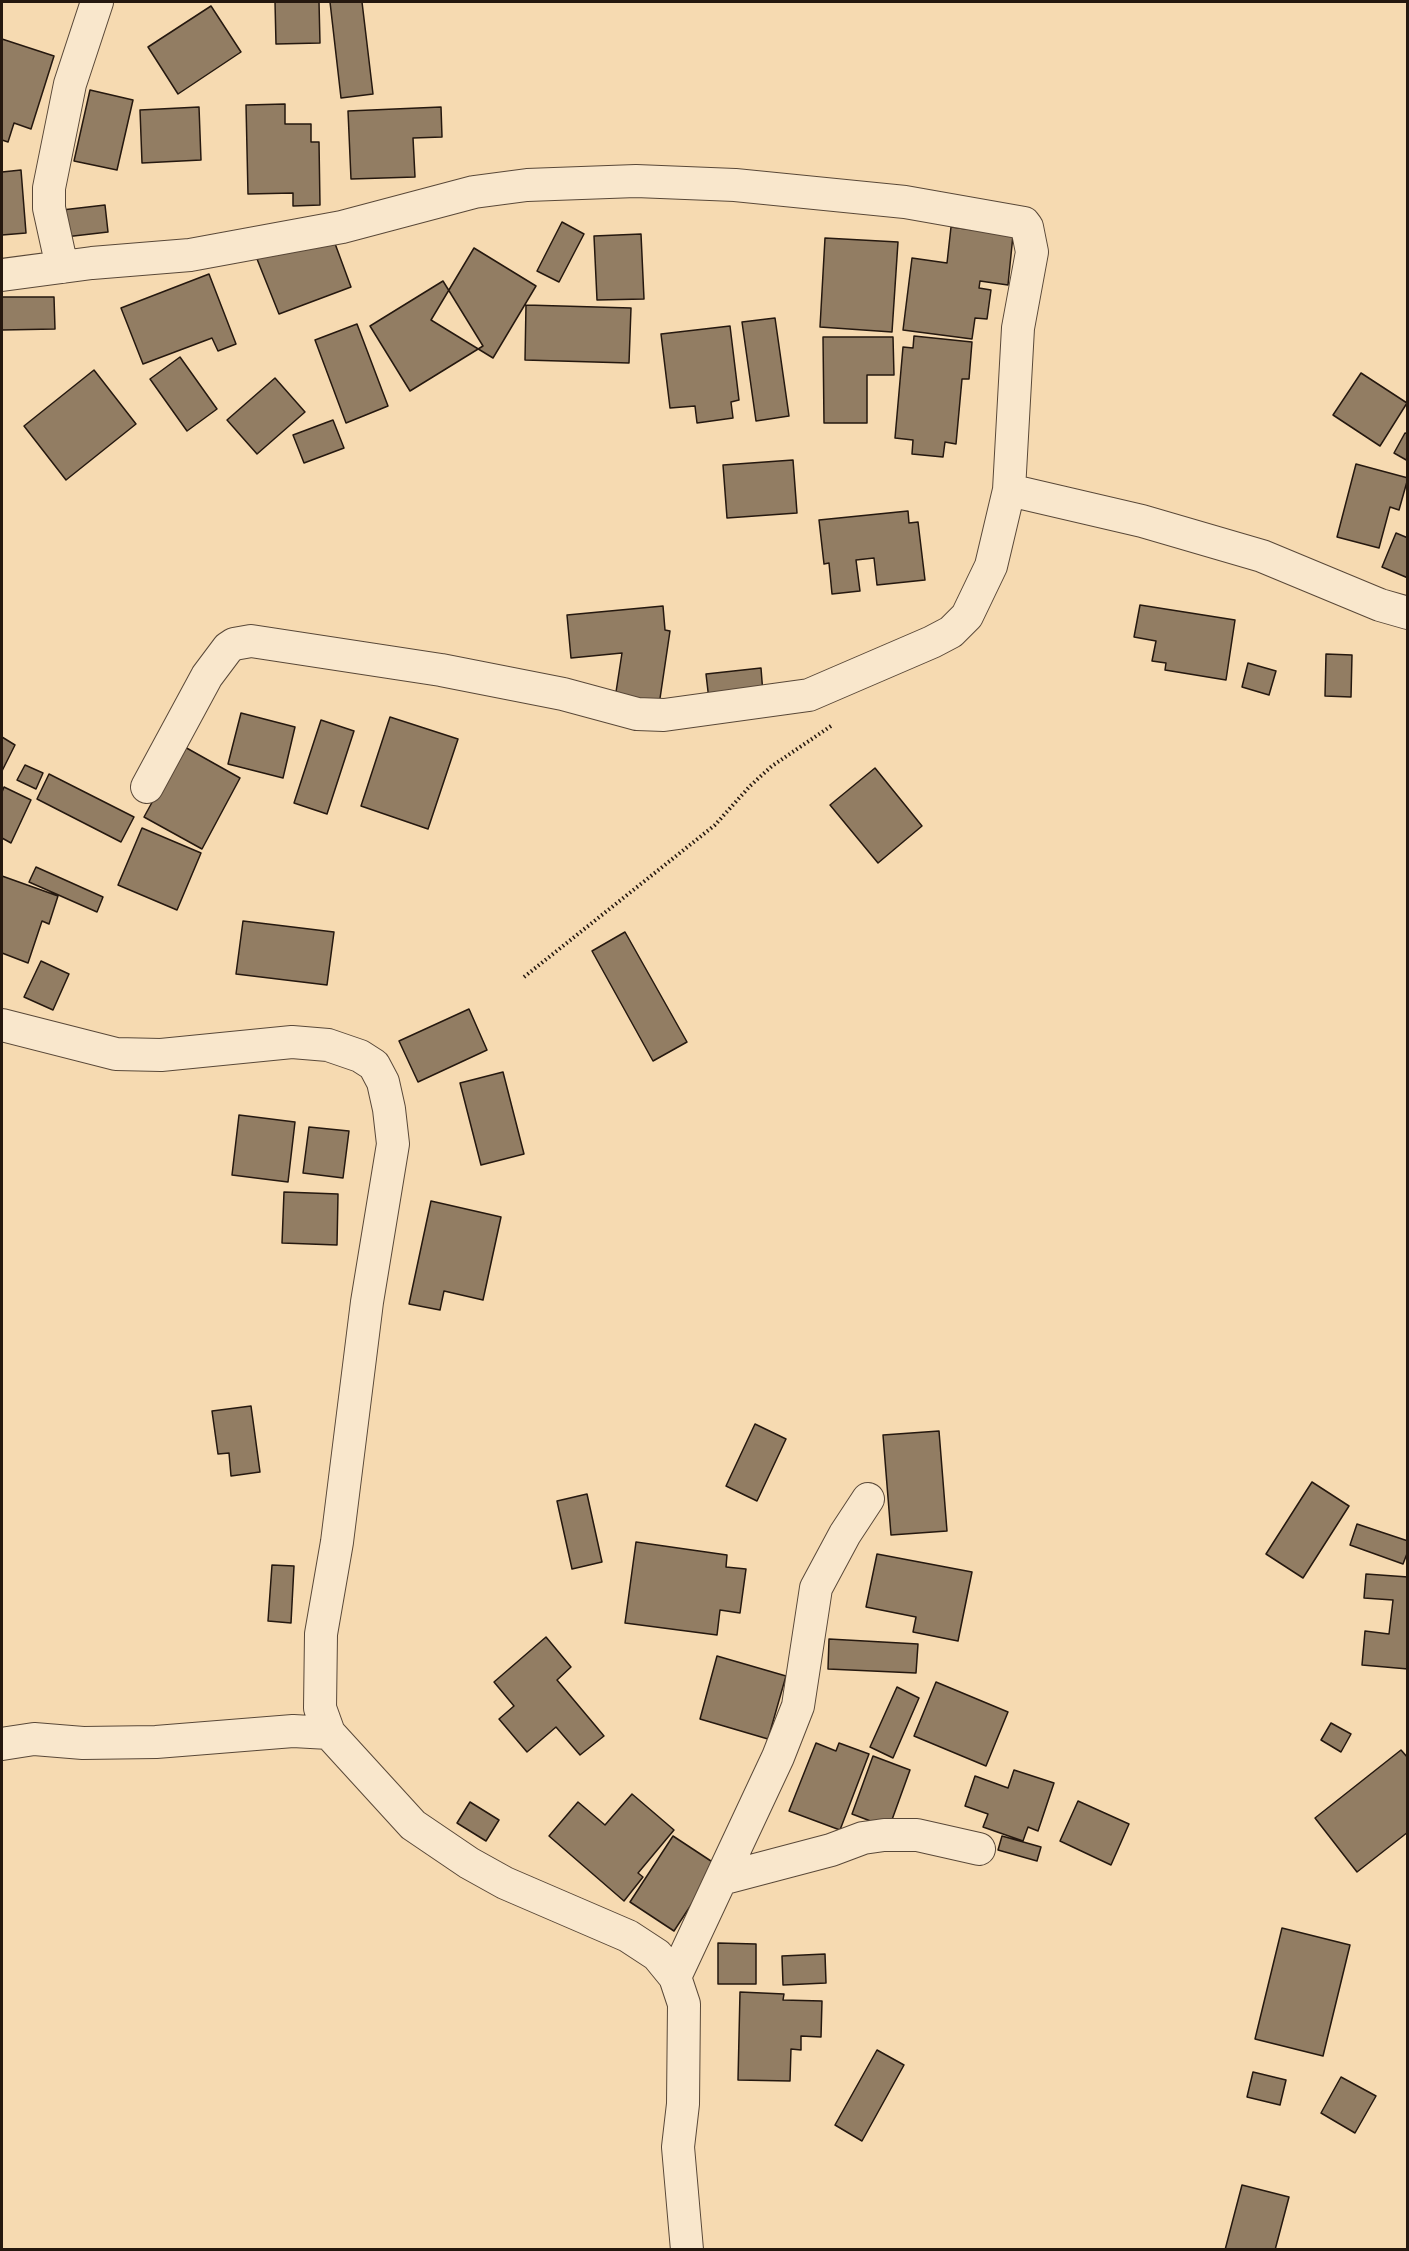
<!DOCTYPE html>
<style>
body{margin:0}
#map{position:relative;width:1409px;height:2251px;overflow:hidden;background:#f6dab1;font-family:"IM FELL DW Pica",serif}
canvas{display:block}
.frame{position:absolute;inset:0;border:3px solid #25180f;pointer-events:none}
</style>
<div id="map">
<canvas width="1409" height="2251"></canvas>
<div class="frame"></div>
</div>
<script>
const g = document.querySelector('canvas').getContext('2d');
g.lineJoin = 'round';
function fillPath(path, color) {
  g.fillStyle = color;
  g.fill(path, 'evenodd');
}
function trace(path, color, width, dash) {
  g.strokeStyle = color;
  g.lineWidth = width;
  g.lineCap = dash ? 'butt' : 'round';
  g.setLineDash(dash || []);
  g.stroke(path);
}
const building = new Path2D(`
 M 275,2 L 319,2 L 320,43 L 276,44 Z
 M 330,2 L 362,2 L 373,94 L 341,98 Z
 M 211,6 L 241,52 L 178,94 L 148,47 Z
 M 2,39 L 54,56 L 31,129 L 14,123 L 8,142 L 2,140 Z
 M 90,90 L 133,100 L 117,170 L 74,161 Z
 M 285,104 L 285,124 L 311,124 L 311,142 L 319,142 L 320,205 L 293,206 L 293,193 L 248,194 L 246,105 Z
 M 199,107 L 201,160 L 142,163 L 140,110 Z
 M 441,107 L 442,137 L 413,138 L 415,177 L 351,179 L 348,111 Z
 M 21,170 L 26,233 L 2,235 L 2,172 Z
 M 105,205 L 108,232 L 65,237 L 62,210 Z
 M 562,222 L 584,234 L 559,282 L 537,271 Z
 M 951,227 L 1013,235 L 1008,285 L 980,281 L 979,288 L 991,290 L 987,319 L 975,318 L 972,339 L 903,330 L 912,258 L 947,263 Z
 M 330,230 L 351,287 L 279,314 L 257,259 Z
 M 641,234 L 644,299 L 597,300 L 594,236 Z
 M 825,238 L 898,242 L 892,332 L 820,327 Z
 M 474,248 L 536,286 L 493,358 L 431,320 Z
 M 209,274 L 236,344 L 218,351 L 212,338 L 143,364 L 121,308 Z
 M 443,281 L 483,346 L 410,391 L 370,326 Z
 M 2,297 L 54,297 L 55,329 L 2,330 Z
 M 526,305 L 631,308 L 629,363 L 525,360 Z
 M 775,318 L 789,416 L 756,421 L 742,322 Z
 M 357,324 L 388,406 L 346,423 L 315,340 Z
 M 730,326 L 739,400 L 731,402 L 733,418 L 697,423 L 695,406 L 670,408 L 661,334 Z
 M 914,336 L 972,342 L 969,379 L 962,379 L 956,444 L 945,442 L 943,457 L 912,454 L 913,440 L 895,438 L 903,347 L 913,348 Z
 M 823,337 L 893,337 L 894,375 L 867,375 L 867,423 L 824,423 Z
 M 180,357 L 217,409 L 187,431 L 150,379 Z
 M 94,370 L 136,424 L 66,480 L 24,426 Z
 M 1361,373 L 1407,403 L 1380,446 L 1333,415 Z
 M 275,378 L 305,412 L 257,454 L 227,420 Z
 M 333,420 L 344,448 L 304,463 L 293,435 Z
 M 1405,433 L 1408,434 L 1408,461 L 1394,453 Z
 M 793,460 L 797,513 L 727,518 L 723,465 Z
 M 1356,464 L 1408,478 L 1399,510 L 1390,507 L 1379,548 L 1337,537 Z
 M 908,511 L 909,523 L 918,522 L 925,580 L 877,585 L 874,558 L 856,560 L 860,591 L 832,594 L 829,563 L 824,564 L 819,520 Z
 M 1396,533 L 1408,538 L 1408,578 L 1382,567 Z
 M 1140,605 L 1235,620 L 1226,680 L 1165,670 L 1166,663 L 1152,661 L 1156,641 L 1134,637 Z
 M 663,606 L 665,630 L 670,631 L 658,712 L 614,705 L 622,653 L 571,658 L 567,615 Z
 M 1326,654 L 1352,655 L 1351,697 L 1325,696 Z
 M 1248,663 L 1276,671 L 1269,695 L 1242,687 Z
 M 761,668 L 763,694 L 709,700 L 706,674 Z
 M 241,713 L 295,727 L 283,778 L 228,764 Z
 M 390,717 L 458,739 L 428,829 L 361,806 Z
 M 321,720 L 354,731 L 327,814 L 294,803 Z
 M 2,737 L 15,745 L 2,771 Z
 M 183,746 L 240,778 L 202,849 L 144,817 Z
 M 25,765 L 43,773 L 36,789 L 17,780 Z
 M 875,768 L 922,826 L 878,863 L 830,805 Z
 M 49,774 L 134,817 L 121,842 L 37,799 Z
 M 4,787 L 31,800 L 11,843 L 2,838 L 2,792 Z
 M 142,828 L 201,853 L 177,910 L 118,885 Z
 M 36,867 L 103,897 L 97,912 L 29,882 Z
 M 2,876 L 58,896 L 49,924 L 42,921 L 28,963 L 2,953 Z
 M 243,921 L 334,932 L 327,985 L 236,974 Z
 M 625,932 L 687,1042 L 653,1061 L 592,951 Z
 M 41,961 L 69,974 L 53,1010 L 24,997 Z
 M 469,1009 L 487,1050 L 418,1082 L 399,1041 Z
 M 503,1072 L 524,1154 L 481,1165 L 460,1083 Z
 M 239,1115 L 295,1122 L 288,1182 L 232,1175 Z
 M 309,1127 L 349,1131 L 343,1178 L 303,1173 Z
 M 284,1192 L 338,1194 L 337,1245 L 282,1243 Z
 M 431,1201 L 501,1217 L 483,1300 L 444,1291 L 440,1310 L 409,1304 Z
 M 251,1406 L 260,1472 L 231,1476 L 229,1453 L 218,1454 L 212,1411 Z
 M 755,1424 L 786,1439 L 757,1501 L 726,1486 Z
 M 939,1431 L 947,1531 L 891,1535 L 883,1435 Z
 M 1312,1482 L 1349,1506 L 1303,1578 L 1266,1554 Z
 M 587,1494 L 602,1562 L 572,1569 L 557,1501 Z
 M 1357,1524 L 1408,1541 L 1408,1551 L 1403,1564 L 1350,1545 Z
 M 636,1542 L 727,1555 L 726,1567 L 746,1569 L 740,1613 L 720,1610 L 717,1635 L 625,1623 Z
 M 877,1554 L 972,1572 L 958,1641 L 913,1632 L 916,1617 L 866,1607 Z
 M 272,1565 L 294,1566 L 291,1623 L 268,1621 Z
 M 1366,1574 L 1408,1577 L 1408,1669 L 1362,1665 L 1365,1631 L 1389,1634 L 1393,1600 L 1364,1598 Z
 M 546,1637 L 571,1667 L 557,1680 L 604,1736 L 580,1755 L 556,1727 L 527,1752 L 499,1719 L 514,1706 L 494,1682 Z
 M 829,1639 L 918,1644 L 916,1673 L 828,1669 Z
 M 717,1656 L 786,1676 L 768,1739 L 700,1719 Z
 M 936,1682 L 1008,1712 L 986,1766 L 914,1736 Z
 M 897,1687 L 919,1698 L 893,1758 L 870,1747 Z
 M 1331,1723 L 1351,1734 L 1341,1752 L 1321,1740 Z
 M 816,1743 L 836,1751 L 839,1743 L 869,1754 L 840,1830 L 789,1811 Z
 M 1401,1750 L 1408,1758 L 1408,1832 L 1357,1872 L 1315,1818 Z
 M 873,1756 L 910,1770 L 889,1828 L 852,1814 Z
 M 1014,1770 L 1054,1783 L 1038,1831 L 1028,1827 L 1023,1841 L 983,1827 L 988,1814 L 965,1806 L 975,1776 L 1008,1788 Z
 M 632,1794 L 674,1830 L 638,1873 L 643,1877 L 624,1901 L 549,1836 L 578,1802 L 605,1825 Z
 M 1078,1801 L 1129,1824 L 1111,1865 L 1060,1841 Z
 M 470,1802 L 499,1820 L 486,1841 L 457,1823 Z
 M 673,1836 L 717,1865 L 674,1931 L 630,1902 Z
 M 1002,1836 L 1041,1847 L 1037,1861 L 998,1850 Z
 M 1282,1928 L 1350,1945 L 1323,2056 L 1255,2039 Z
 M 718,1943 L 756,1944 L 756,1984 L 718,1984 Z
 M 825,1954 L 826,1983 L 783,1985 L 782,1956 Z
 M 740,1992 L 784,1994 L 783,2000 L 822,2001 L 821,2037 L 801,2036 L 801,2050 L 791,2049 L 790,2081 L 738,2080 Z
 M 877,2050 L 904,2065 L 862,2141 L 835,2125 Z
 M 1253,2072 L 1286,2080 L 1280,2105 L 1247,2097 Z
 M 1341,2077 L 1376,2096 L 1355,2133 L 1321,2113 Z
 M 1242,2185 L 1289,2197 L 1275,2250 L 1225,2250 Z`);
const path = new Path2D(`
 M 524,977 L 715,825 L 750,786 L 772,766 L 831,726`);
const street = new Path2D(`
 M 62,267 L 49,208 L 49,188 L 70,84 L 97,2
 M 2,275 L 92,263 L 190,255 L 342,227 L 474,192 L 527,185 L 636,181 L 735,185 L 905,202 L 1024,223 L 1027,227 L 1032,252 L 1018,328 L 1009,490 L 991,566 L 967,616 L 951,632 L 932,642 L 809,695 L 664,715 L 637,714 L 563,694 L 441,670 L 251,641 L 234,644 L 228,648 L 207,676 L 147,787
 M 1009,490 L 1142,521 L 1262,556 L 1380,605 L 1408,613
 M 2,1025 L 116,1054 L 161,1055 L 292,1042 L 328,1045 L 360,1056 L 374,1065 L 383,1082 L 389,1109 L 393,1144 L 367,1302 L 337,1542 L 321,1634 L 320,1708 L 329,1733 L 413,1825 L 469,1863 L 505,1883 L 628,1936 L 657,1955 L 675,1977 L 684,2004 L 683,2104 L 678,2147 L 687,2250
 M 2,1744 L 34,1739 L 83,1743 L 156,1742 L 293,1731 L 329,1733
 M 721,1879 L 831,1850 L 863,1838 L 884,1835 L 917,1835 L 979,1849
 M 675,1977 L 778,1757 L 798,1706 L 816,1588 L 845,1534 L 868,1499`);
fillPath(building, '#927d63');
trace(building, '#25180f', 1.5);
trace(street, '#594838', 34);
trace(path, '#25180f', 4, [1.5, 3]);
trace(street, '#f9e7cc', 32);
</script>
